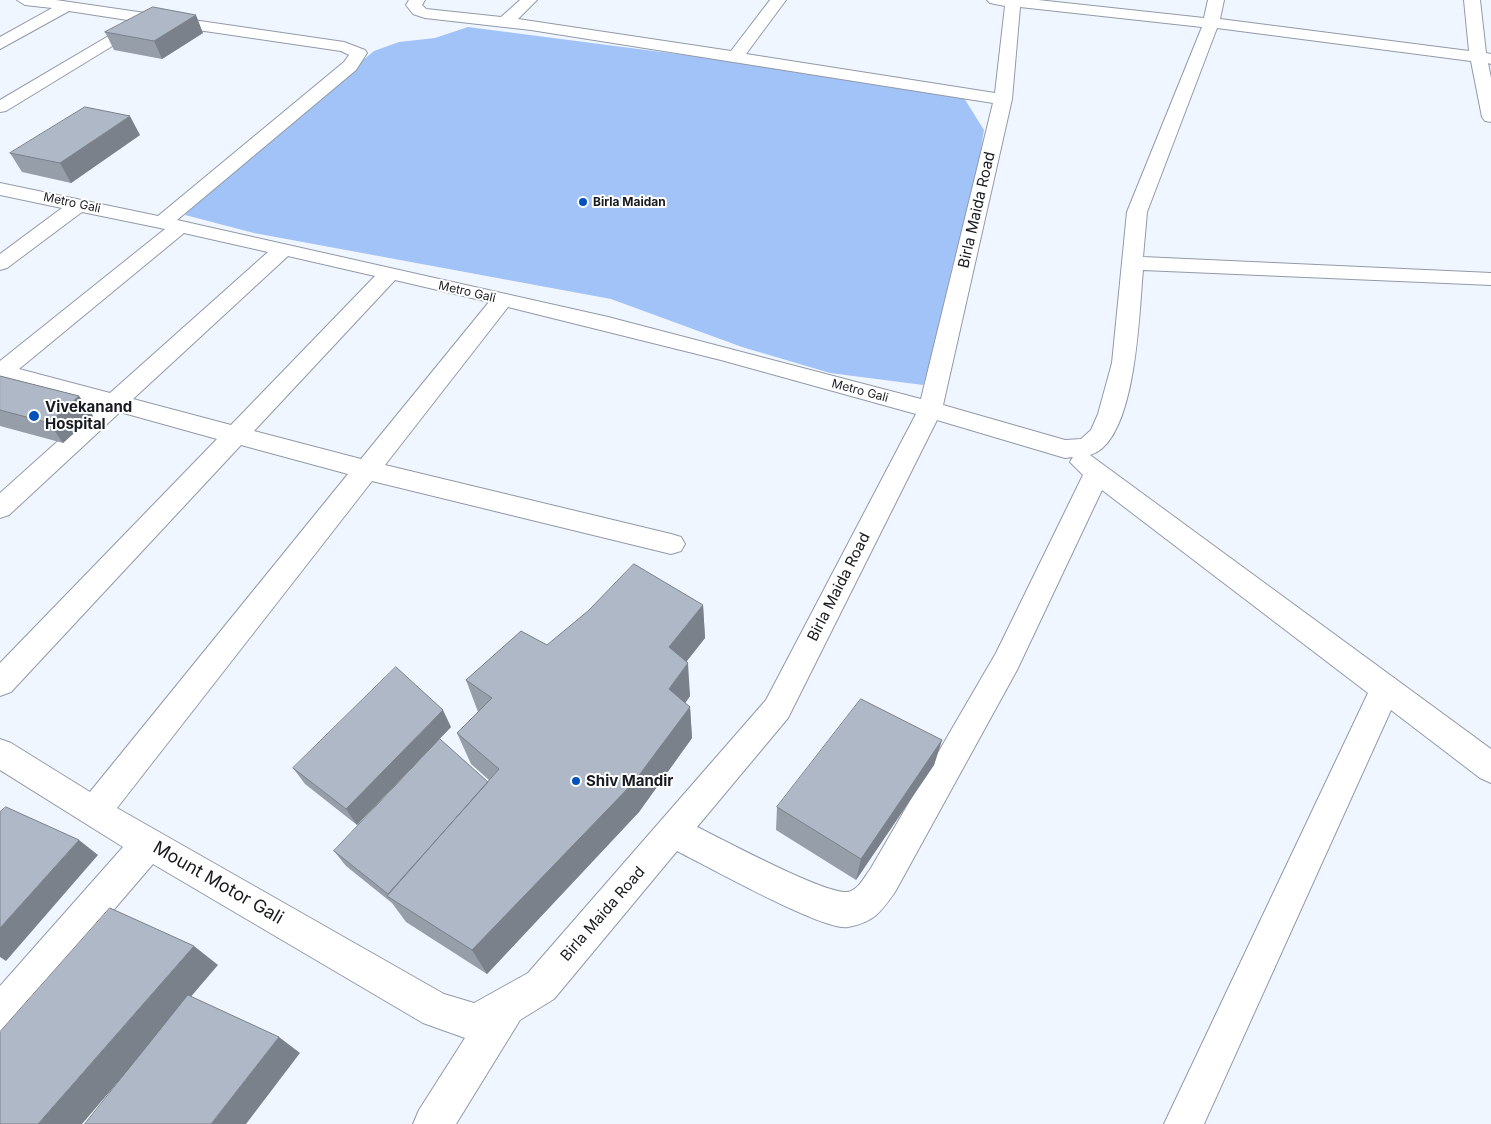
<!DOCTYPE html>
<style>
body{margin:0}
canvas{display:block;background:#f0f6ff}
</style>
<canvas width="1491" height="1124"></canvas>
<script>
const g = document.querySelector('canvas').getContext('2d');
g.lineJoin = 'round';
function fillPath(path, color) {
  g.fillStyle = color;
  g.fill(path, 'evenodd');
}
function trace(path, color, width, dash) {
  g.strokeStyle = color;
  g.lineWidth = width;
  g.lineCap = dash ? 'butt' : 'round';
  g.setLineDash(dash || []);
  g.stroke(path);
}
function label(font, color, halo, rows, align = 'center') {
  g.font = font + ' Inter,sans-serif';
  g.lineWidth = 4;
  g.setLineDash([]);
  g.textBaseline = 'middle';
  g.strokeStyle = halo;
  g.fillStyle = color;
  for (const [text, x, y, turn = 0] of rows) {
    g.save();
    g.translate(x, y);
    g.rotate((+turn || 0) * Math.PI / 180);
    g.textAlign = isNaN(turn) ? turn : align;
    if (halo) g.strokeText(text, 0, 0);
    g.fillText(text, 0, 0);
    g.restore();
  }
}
const green = new Path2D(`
 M 468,27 L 739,62 L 964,98 L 984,130 L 975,187 L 951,271 L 944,331 L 923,385 L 830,373 L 742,347 L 611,299 L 254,233 L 185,215 L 208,189 L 374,51 L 399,42 L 435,38 Z`);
const street = new Path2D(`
 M 17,0 L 56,0 L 344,42 L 365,50 L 367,53 L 356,70 L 177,220 L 608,317 L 921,399 L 993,103 L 531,30 L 425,18 L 413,14 L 406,5 L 409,0 L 425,0 L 422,5 L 426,9 L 501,17 L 520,0 L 537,0 L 518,19 L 731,51 L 770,0 L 786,0 L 746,54 L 995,93 L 1005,6 L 990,3 L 987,0 L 1038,0 L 1204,18 L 1208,0 L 1224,0 L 1220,19 L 1469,51 L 1464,0 L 1480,0 L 1486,53 L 1491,54 L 1491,64 L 1488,63 L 1491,78 L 1491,122 L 1485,121 L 1482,117 L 1471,61 L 1217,28 L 1147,212 L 1143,257 L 1491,273 L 1491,285 L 1143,270 C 1139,310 1137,442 1090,455 L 1491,749 L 1491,783 L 1480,778 L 1391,710 L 1204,1124 L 1164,1124 L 1368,693 L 1102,490 L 1017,670 L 895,892 C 881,912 874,922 848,927 C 825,932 705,865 677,851 L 554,999 L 520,1020 L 456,1124 L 413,1124 L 419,1110 L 465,1038 L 423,1023 L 153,864 L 13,1027 L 0,1033 L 0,986 L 123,847 L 0,770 L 0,739 L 11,743 L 90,792 L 348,474 L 241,445 L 11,692 L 0,696 L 0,663 L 217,439 L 120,412 L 9,515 L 0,518 L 0,493 L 97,406 L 0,381 L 0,361 L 165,229 L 82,212 L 7,268 L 0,270 L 0,254 L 62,208 L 0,195 L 0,183 L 158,216 L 344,62 L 349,55 L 341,51 L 150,23 L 6,111 L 0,112 L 0,100 L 134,21 L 69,11 L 0,49 L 0,37 L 52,8 L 25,5 ZM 1020,7 L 1202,27 L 1127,212 L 1112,363 L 1098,414 L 1091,430 L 1081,439 L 1065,440 L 943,405 L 1012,99 ZM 184,233 L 268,252 L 110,393 L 19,369 ZM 288,256 L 375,276 L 231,425 L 133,399 ZM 395,280 L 489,302 L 361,459 L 254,431 ZM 508,307 L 721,360 L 916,414 L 766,700 L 528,973 L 474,1003 L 444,994 L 117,808 L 372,481 L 671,554 L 681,551 L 685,544 L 681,537 L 671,534 L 385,465 ZM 937,420 L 1065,458 L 1073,457 L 1070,462 L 1083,475 L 996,653 L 871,868 C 865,876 858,891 847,892 C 824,894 724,840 697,827 L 788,718 Z`);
const wall = new Path2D(`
 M 105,32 L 203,33 L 162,59 L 114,50 Z
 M 140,135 L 71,183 L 22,172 L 10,153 Z
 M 0,376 L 79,396 L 93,416 L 63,443 L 0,426 Z
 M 703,605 L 705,638 L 686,662 L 690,696 L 685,703 L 690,707 L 692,738 L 639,812 L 487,974 L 406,922 L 392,903 L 346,866 L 334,851 L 488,782 L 489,780 L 471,764 L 457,733 L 478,712 L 466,680 L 547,645 Z
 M 451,727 L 357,825 L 305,784 L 293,768 Z
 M 942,740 L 934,765 L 856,880 L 776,830 L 777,807 Z`);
const shadedWall = new Path2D(`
 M 196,15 L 203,33 L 162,59 L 154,41 Z
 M 130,116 L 140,135 L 71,183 L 60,163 Z
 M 79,396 L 93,416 L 63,443 L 49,423 Z
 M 703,605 L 705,638 L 672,680 L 669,647 Z
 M 688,663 L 690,696 L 673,721 L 669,689 Z
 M 690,707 L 692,738 L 639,812 L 487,974 L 472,950 Z
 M 443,710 L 451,727 L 357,825 L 346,809 Z
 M 942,740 L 934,765 L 856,880 L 861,859 Z
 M 79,840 L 98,855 L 6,961 L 0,957 L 0,928 Z
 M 194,946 L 218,965 L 82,1124 L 38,1124 Z
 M 279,1037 L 300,1053 L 246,1124 L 211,1124 Z`);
const building = new Path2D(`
 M 153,7 L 196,15 L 154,41 L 105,32 Z
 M 85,107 L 130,116 L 60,163 L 10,153 Z
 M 0,376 L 79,396 L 49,423 L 0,410 Z
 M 634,564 L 703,605 L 669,647 L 688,663 L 669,689 L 690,707 L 634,782 L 472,950 L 387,896 L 499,769 L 457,733 L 492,698 L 466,680 L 521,631 L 547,645 L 588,611 Z
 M 396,667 L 443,710 L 346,809 L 293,768 Z
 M 861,699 L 942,740 L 861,859 L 777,807 Z
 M 440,739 L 488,782 L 388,894 L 334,851 Z
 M 6,807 L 79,840 L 0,928 L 0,812 Z
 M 110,908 L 194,946 L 38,1124 L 0,1124 L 0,1032 Z
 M 188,995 L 279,1037 L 211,1124 L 85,1124 Z`);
const markers = [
 [583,202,5,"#0252bc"],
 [34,416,6,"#0252bc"],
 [576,781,5,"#0252bc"]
];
const farPoinames = [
 ["Birla Maidan",593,202]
];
const farStreetnames = [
 ["Metro Gali",72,203,12],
 ["Metro Gali",467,292,13],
 ["Metro Gali",860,391,15]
];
const streetNames = [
 ["Birla Maida Road",977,210,-77],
 ["Birla Maida Road",839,587,-63],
 ["Birla Maida Road",603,914,-49]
];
const poiNames = [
 ["Vivekanand",45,407],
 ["Hospital",45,424],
 ["Shiv Mandir",586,781]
];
const nearStreetnames = [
 ["Mount Motor Gali",218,883,30]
];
fillPath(green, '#a2c3f7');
trace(street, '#929aa8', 2);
fillPath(street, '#fff');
fillPath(wall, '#969eaa');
fillPath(shadedWall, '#7a818b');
fillPath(building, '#afb8c6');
trace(building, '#7a818b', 1);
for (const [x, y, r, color] of markers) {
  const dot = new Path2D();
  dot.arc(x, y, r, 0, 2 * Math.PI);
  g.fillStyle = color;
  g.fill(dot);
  trace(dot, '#fff', 2);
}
label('bold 12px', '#171a1f', '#fff', farPoinames, 'left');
label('12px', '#171a1f', '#fff', farStreetnames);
label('15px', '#171a1f', '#fff', streetNames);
label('bold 15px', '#171a1f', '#fff', poiNames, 'left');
label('18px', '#171a1f', '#fff', nearStreetnames);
</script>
